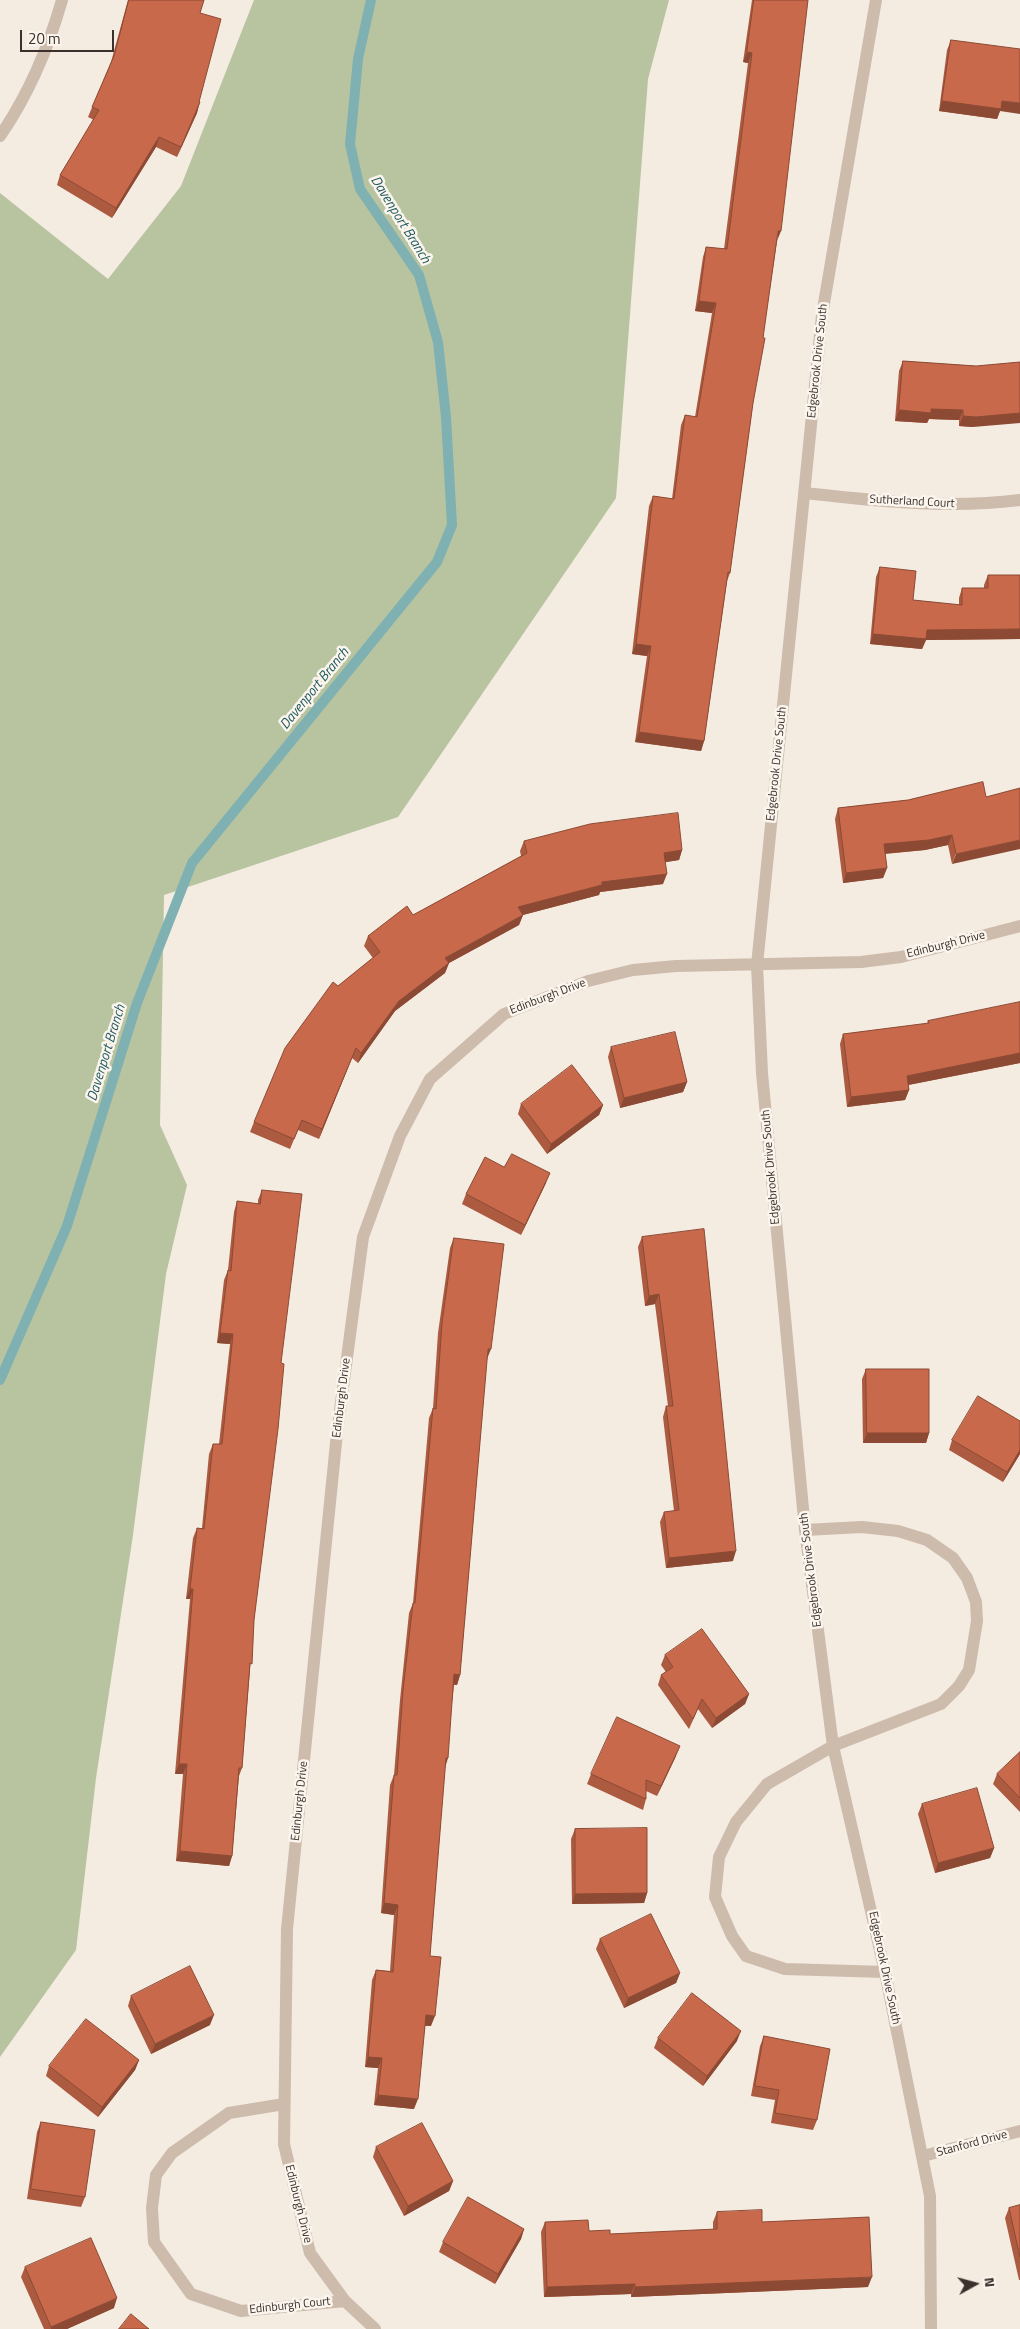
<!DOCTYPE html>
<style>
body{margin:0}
#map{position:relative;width:1020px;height:2329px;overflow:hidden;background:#f4ebe1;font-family:"Titillium Web",sans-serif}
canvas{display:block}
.north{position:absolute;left:950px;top:2259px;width:50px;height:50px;-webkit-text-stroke:4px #fbf5ee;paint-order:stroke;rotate:83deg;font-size:14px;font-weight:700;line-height:20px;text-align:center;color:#3b302b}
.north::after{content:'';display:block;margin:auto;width:18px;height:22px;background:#3b302b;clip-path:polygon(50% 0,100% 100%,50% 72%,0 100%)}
.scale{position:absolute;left:20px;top:30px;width:94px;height:22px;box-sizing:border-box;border:2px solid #3b302b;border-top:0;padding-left:6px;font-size:15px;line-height:18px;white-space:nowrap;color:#3b302b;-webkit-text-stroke:4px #fbf5ee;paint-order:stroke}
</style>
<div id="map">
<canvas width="1020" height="2329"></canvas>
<div class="north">N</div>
<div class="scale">20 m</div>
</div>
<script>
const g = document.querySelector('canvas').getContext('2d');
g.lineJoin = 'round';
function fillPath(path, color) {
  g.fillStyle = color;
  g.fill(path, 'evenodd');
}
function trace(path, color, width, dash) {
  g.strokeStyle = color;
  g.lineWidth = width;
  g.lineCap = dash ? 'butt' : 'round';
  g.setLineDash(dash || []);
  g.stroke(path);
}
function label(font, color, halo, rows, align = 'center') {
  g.font = font + ' "Titillium Web",sans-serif';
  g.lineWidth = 5;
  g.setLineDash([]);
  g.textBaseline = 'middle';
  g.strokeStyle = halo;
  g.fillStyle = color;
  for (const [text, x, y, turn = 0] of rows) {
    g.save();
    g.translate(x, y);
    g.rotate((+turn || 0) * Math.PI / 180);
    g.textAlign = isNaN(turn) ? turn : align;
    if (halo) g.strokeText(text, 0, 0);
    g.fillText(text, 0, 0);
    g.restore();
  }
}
const green = new Path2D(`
 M 254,0 L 669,0 L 648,79 L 616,498 L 398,817 L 164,895 L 160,1125 L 187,1185 L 166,1274 L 133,1535 L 96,1778 L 76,1950 L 0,2057 L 0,193 L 108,279 L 181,186 Z`);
const stream = new Path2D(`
 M 0,1380 L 67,1226 L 137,1003 L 192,863 L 437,562 L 452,525 L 446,417 L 438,342 L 419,275 L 360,189 L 350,144 L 358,59 L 371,0`);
const minor = new Path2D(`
 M 876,0 L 822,315 L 757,965 L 762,1073 L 805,1530 L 833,1746 L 885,1972 L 930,2196 L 931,2329
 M 0,136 C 29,94 48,49 62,0
 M 805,493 C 878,501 946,509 1020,500
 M 805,1530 L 862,1527 L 898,1531 L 927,1540 L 953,1558 L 967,1578 L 976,1602 L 977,1621 L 969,1670 L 959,1686 L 941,1704 L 833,1746 L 767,1784 L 736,1822 L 719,1857 L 715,1897 L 732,1936 L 746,1956 L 785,1969 L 885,1972
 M 284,2104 L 229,2113 L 172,2153 L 156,2175 L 152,2208 L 154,2242 L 191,2294 L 241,2311 L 345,2301
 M 923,2156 L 1020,2131
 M 375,2329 L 345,2301 L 310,2253 L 284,2144 L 287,1929 L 337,1433 L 363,1237 L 400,1136 L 430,1079 L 504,1014 L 588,981 L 633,970 L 676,966 L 861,962 L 901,957 L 1020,926`);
const wall = new Path2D(`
 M 128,0 L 204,0 L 200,13 L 199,102 L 197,113 L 177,157 L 156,147 L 112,218 L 57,185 L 60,175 L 94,120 L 88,117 L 111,62 Z
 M 752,0 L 754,0 L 777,241 L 753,403 L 730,573 L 727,581 L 704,741 L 701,751 L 635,742 L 647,656 L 632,654 L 649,506 L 653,496 L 672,499 L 681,425 L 685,415 L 695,417 L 712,313 L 695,311 L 703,257 L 706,247 L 724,249 L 748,63 L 743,62 Z
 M 951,40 L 1000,111 L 997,119 L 939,111 L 947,50 Z
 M 903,361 L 976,366 L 973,427 L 959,426 L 959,420 L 929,419 L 927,423 L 895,421 L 899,371 Z
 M 880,567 L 913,600 L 959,605 L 959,598 L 962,588 L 984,588 L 984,585 L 988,575 L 1020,575 L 1020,639 L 926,640 L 922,649 L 870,644 L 876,577 Z
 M 983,782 L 952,864 L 948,845 L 925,850 L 885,854 L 887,868 L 883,878 L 843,883 L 835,819 L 838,808 L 908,800 Z
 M 524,841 L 682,850 L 679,860 L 665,862 L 663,884 L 600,892 L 599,895 L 523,915 L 519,925 L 449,963 L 445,973 L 395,1011 L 358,1063 L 352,1058 L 319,1139 L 298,1130 L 290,1149 L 250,1132 L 254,1122 L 338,986 L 373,958 L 364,946 L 368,936 L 413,915 L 521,856 L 520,851 Z
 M 1020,1002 L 1020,1063 L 908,1085 L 909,1090 L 905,1100 L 847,1107 L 840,1044 L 843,1034 L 927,1024 L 928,1021 Z
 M 611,1047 L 687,1082 L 683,1092 L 620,1108 L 608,1057 Z
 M 521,1104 L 603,1105 L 599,1115 L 547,1154 L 518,1114 Z
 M 546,1183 L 521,1235 L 462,1204 L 466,1194 Z
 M 262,1190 L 281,1363 L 254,1620 L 242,1768 L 239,1776 L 232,1856 L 229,1866 L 176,1861 L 183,1774 L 175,1774 L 190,1599 L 186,1599 L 193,1538 L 197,1528 L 202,1528 L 209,1454 L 213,1444 L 219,1444 L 230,1344 L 217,1343 L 224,1280 L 228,1270 L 234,1212 L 237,1201 L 258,1204 L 258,1200 Z
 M 704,1229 L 733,1561 L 666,1568 L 660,1522 L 664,1512 L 674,1511 L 663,1417 L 666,1406 L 668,1406 L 655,1304 L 645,1306 L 638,1247 L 642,1237 Z
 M 454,1238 L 487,1358 L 460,1675 L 457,1685 L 454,1685 L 445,1767 L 430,1956 L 431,2026 L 425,2026 L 414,2109 L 374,2105 L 378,2068 L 365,2067 L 372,1980 L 376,1970 L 390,1971 L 394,1915 L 381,1913 L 390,1785 L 394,1775 L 400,1700 L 409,1613 L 413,1603 L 429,1418 L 433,1408 L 438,1333 L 450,1248 Z
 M 866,1369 L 929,1433 L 926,1443 L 863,1443 L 862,1379 Z
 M 952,1440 L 1020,1454 L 1003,1482 L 949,1450 Z
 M 665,1655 L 749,1694 L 745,1704 L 712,1728 L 698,1709 L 689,1729 L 658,1685 L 661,1675 L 666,1672 L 661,1665 Z
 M 1020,1752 L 1020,1812 L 993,1784 L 997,1774 Z
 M 676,1756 L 657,1796 L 646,1791 L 646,1799 L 643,1810 L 587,1784 L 591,1774 Z
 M 922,1804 L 994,1848 L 990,1858 L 935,1873 L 918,1814 Z
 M 575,1829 L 647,1893 L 644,1903 L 572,1904 L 571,1839 Z
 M 600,1939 L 680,1973 L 676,1983 L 624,2008 L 596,1949 Z
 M 131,1996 L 210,2025 L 151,2054 L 128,2006 Z
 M 764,2036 L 817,2120 L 813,2130 L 771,2123 L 775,2100 L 751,2096 L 760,2046 Z
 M 658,2038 L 737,2041 L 703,2086 L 654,2048 Z
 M 139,2060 L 135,2070 L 98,2117 L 46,2076 L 49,2066 Z
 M 41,2122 L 85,2197 L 81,2207 L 27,2199 L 37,2132 Z
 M 376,2147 L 453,2181 L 449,2191 L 404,2216 L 373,2157 Z
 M 1020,2205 L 1020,2280 L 1019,2280 L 1005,2218 L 1009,2208 Z
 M 717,2212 L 762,2222 L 868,2287 L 631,2297 L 631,2294 L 544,2297 L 541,2232 L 545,2222 L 589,2231 L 610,2234 L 713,2230 L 713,2222 Z
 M 524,2229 L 521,2239 L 495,2284 L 439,2252 L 443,2242 Z
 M 25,2267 L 114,2308 L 67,2329 L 44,2329 L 21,2277 Z`);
const shadedWall = new Path2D(`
 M 747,52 L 752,53 L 748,63 L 743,62 Z
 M 942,101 L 1002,101 L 1020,103 L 1020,114 L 1000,111 L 997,119 L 939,111 Z
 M 200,102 L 197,113 L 177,157 L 181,147 Z
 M 159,137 L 156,147 L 112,218 L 116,208 Z
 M 778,231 L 781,231 L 777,241 Z
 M 699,301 L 716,303 L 712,313 L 695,311 Z
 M 931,409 L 963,410 L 959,420 L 929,419 L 927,423 L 895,421 L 899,410 Z
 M 1020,413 L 1020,423 L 973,427 L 959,426 L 963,416 Z
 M 1020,629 L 1020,639 L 926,640 L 922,649 L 870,644 L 873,634 L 927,630 Z
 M 636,644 L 651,646 L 647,656 L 632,654 Z
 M 639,732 L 704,741 L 701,751 L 635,742 Z
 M 952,835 L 948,845 L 925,850 L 880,854 L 884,844 Z
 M 1020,840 L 1020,849 L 952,864 L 956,854 Z
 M 682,850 L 679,860 L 661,863 L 664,853 Z
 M 887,868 L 883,878 L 843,883 L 846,873 Z
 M 667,874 L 663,884 L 600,892 L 599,895 L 515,917 L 518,907 L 602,882 Z
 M 523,915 L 519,925 L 449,963 L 445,973 L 395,1011 L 358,1063 L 361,1053 L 399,1001 L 445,958 Z
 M 356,1048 L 352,1058 L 319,1139 L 322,1129 Z
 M 1020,1053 L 1020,1063 L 903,1086 L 907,1076 Z
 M 687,1082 L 683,1092 L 620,1108 L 624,1098 Z
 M 909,1090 L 905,1100 L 847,1107 L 851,1097 Z
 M 603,1105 L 599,1115 L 547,1154 L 551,1144 Z
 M 550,1173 L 546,1183 L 521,1235 L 525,1225 Z
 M 659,1294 L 655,1304 L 645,1306 L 649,1296 Z
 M 220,1333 L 233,1334 L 230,1344 L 217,1343 Z
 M 488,1349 L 491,1349 L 487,1359 Z
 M 867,1433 L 929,1433 L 926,1443 L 863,1443 Z
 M 1020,1450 L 1020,1454 L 1003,1482 L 1007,1472 Z
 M 736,1551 L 733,1561 L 666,1568 L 669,1558 Z
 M 190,1589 L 193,1589 L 190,1599 L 186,1599 Z
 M 454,1674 L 460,1675 L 457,1685 L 451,1684 Z
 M 749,1694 L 745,1704 L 712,1728 L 716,1718 Z
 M 680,1746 L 676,1756 L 657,1796 L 661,1786 Z
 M 446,1758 L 448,1758 L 445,1768 Z
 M 179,1764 L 187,1764 L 183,1774 L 175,1774 Z
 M 994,1848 L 990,1858 L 935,1873 L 938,1863 Z
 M 180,1851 L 232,1856 L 229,1866 L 176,1861 Z
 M 647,1893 L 644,1903 L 572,1904 L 575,1894 Z
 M 384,1903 L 398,1905 L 394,1915 L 381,1913 Z
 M 680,1973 L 676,1983 L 624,2008 L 628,1998 Z
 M 214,2015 L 210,2025 L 151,2054 L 155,2044 Z
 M 426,2015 L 435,2016 L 431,2026 L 422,2025 Z
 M 741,2031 L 737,2041 L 703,2086 L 707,2076 Z
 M 368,2057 L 382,2058 L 378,2068 L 365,2067 Z
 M 139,2060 L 135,2070 L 98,2117 L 102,2107 Z
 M 378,2095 L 418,2099 L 414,2109 L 374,2105 Z
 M 453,2181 L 449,2191 L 404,2216 L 408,2206 Z
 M 524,2229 L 521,2239 L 495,2284 L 498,2274 Z
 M 872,2277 L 868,2287 L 631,2297 L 635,2287 Z
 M 635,2284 L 631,2294 L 544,2297 L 547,2287 Z
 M 117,2298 L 114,2308 L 67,2329 L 51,2329 L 51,2327 Z`);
const building = new Path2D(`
 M 129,0 L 204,0 L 200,13 L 221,19 L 199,102 L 200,102 L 181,147 L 159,137 L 116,208 L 60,175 L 99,110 L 92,107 L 114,56 Z
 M 754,0 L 808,0 L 781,231 L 778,231 L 763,338 L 765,338 L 753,403 L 730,573 L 728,572 L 704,741 L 639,732 L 651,646 L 636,644 L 653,496 L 674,499 L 685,415 L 697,417 L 716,303 L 699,301 L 706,247 L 727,249 L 752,53 L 747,52 Z
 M 951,40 L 1020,49 L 1020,103 L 1002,101 L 1001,109 L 942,101 Z
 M 903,361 L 976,366 L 1020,362 L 1020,413 L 976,417 L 963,416 L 963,410 L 931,409 L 931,413 L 899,410 Z
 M 880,567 L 916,571 L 913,600 L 962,605 L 962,588 L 988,588 L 988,575 L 1020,575 L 1020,629 L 927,630 L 926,639 L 873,634 Z
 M 983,782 L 986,797 L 1020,788 L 1020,840 L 956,854 L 952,835 L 929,840 L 884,844 L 887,868 L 846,873 L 838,808 L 908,800 Z
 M 678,813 L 682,850 L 664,853 L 667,874 L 602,882 L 602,885 L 518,907 L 523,915 L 445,958 L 449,963 L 399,1001 L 361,1053 L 356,1048 L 322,1129 L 302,1120 L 294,1139 L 254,1122 L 285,1048 L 333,982 L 338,986 L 380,952 L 368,936 L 407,906 L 413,915 L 527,853 L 524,841 L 590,824 Z
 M 1020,1002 L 1020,1053 L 907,1076 L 909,1090 L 851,1097 L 843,1034 L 929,1023 L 928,1021 Z
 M 675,1032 L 687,1082 L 624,1098 L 611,1047 Z
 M 572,1065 L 603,1105 L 551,1144 L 521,1104 Z
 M 512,1154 L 550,1173 L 525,1225 L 466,1194 L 485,1157 L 504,1167 Z
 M 262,1190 L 302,1194 L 281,1363 L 284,1364 L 278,1429 L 254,1620 L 252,1664 L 250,1663 L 242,1768 L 239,1768 L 232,1856 L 180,1851 L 187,1764 L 179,1764 L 193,1589 L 190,1589 L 197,1528 L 204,1529 L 213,1444 L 222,1444 L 233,1334 L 220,1333 L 228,1270 L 231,1271 L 237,1201 L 260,1204 Z
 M 704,1229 L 736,1551 L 669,1558 L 664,1512 L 679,1510 L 666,1406 L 673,1406 L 659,1294 L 649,1296 L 642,1237 Z
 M 454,1238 L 504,1244 L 491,1349 L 488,1349 L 460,1675 L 454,1674 L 448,1758 L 446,1758 L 430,1956 L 441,1957 L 435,2016 L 426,2015 L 418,2099 L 378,2095 L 382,2058 L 368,2057 L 376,1970 L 393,1972 L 398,1905 L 384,1903 L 394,1775 L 397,1775 L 403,1690 L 413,1603 L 415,1603 L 433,1408 L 436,1409 L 442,1323 Z
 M 866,1369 L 929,1369 L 929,1433 L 867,1433 Z
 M 978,1396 L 1020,1421 L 1020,1450 L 1007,1472 L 952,1440 Z
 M 702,1629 L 749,1694 L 716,1718 L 702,1699 L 693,1719 L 661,1675 L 673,1667 L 665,1655 Z
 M 617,1717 L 680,1746 L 661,1786 L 646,1780 L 646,1799 L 591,1774 Z
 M 1020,1752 L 1020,1798 L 997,1774 Z
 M 977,1788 L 994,1848 L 938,1863 L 922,1804 Z
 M 647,1828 L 647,1893 L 575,1894 L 575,1829 Z
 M 651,1914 L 680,1973 L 628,1998 L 600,1939 Z
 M 190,1966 L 214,2015 L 155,2044 L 131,1996 Z
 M 692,1993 L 741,2031 L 707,2076 L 658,2038 Z
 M 86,2019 L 139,2060 L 102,2107 L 49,2066 Z
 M 764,2036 L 830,2049 L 817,2120 L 775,2113 L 779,2090 L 755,2086 Z
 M 41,2122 L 95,2130 L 85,2197 L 31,2189 Z
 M 422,2123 L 453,2181 L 408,2206 L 376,2147 Z
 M 468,2197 L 524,2229 L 498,2274 L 443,2242 Z
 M 1020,2205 L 1020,2257 L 1009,2208 Z
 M 762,2210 L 762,2222 L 869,2217 L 872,2277 L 635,2287 L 635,2284 L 547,2287 L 545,2222 L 588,2220 L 589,2231 L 610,2230 L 610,2234 L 717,2229 L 717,2212 Z
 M 91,2238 L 117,2298 L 51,2327 L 25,2267 Z
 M 131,2314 L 149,2329 L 119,2329 Z`);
const streetNames = [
 ["Edgebrook Drive South",818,361,-84],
 ["Sutherland Court",912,502,3],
 ["Edgebrook Drive South",777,764,-84],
 ["Edinburgh Drive",946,945,-14],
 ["Edinburgh Drive",548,997,-21],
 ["Edgebrook Drive South",771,1167,-95],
 ["Edinburgh Drive",342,1398,-83],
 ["Edgebrook Drive South",811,1570,-97],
 ["Edinburgh Drive",300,1801,-84],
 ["Edgebrook Drive South",884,1968,78],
 ["Stanford Drive",972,2144,-15],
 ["Edinburgh Drive",298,2204,76],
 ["Edinburgh Court",290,2306,-6]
];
const waterNames = [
 ["Davenport Branch",400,220,58],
 ["Davenport Branch",315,689,-51],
 ["Davenport Branch",107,1053,-73]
];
fillPath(green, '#b8c4a0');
trace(stream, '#7fb0b2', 10);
trace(minor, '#cdbbac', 12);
fillPath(wall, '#ac5a40');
fillPath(shadedWall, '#8c4a34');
fillPath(building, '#c8694b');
trace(building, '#8c4a34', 1);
label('12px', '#3b302b', '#fbf5ee', streetNames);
label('italic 14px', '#1f5a5e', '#fbf5ee', waterNames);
</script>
